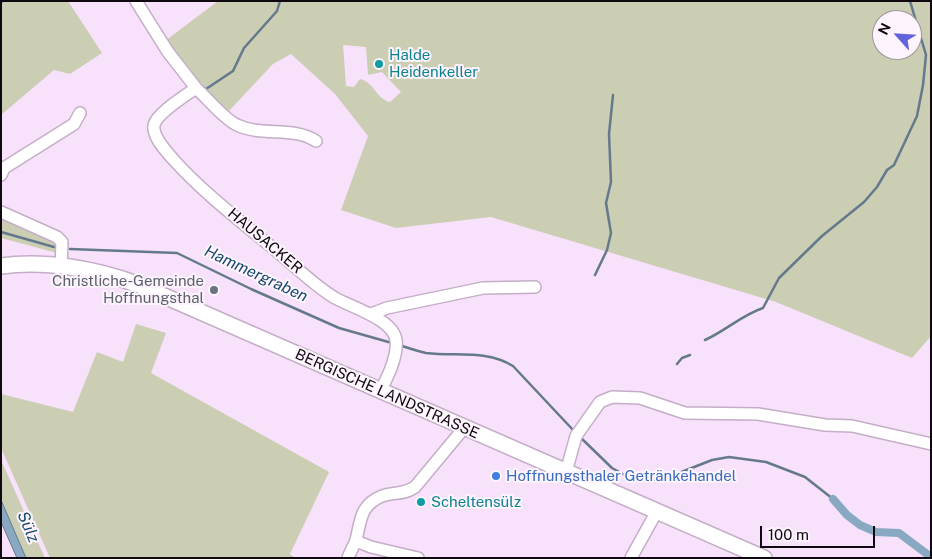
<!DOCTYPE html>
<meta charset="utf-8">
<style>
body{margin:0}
#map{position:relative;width:932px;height:559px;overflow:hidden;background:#f8e1fb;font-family:"Public Sans",sans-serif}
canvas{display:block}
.frame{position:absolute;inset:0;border:2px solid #100811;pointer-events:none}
.north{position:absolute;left:872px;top:10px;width:50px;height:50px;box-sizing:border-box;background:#fdf4fe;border:1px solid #9e969f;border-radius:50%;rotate:296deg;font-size:14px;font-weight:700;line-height:20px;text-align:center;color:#100811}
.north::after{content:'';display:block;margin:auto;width:18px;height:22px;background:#6364dd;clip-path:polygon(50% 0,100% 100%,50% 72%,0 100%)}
.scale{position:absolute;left:760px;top:526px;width:115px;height:22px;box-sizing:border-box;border:2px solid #100811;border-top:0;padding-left:6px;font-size:15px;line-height:18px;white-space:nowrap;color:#100811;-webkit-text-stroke:4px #fdf4fe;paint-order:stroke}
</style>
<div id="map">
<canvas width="932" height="559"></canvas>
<div class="frame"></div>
<div class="north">N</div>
<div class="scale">100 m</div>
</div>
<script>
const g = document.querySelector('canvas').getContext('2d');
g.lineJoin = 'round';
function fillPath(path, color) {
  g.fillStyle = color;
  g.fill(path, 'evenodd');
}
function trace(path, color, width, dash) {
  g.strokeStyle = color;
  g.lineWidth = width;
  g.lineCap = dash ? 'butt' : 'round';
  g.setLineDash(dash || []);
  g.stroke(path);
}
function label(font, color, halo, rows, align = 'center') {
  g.font = font + ' "Public Sans",sans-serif';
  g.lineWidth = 4;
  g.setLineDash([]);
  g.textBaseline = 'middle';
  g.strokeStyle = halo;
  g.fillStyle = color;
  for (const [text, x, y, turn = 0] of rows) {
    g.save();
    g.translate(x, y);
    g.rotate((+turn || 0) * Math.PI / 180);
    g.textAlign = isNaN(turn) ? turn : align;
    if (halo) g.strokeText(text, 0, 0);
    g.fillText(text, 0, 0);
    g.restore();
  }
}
const green = new Path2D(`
 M 1,1 L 68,1 L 102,53 L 70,74 L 54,70 L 1,115 Z
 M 218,1 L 931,1 L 931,336 L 912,358 L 776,302 L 491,217 L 396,228 L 341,210 L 368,136 L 335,94 L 291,54 L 273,64 L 228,112 L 195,77 L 165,41 ZM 882,20 L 912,20 L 912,50 L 882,50 ZM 343,45 L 366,47 L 368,75 L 382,72 L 401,92 L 390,102 C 375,98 375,83 360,79 L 354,87 L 346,86 Z
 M 1,214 L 58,242 L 57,253 L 1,238 Z
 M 136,324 L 166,333 L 151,373 L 329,472 L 290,554 L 295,558 L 50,558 L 1,448 L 1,394 L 73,412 L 97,352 L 123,362 Z
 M 1,460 L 45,558 L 26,558 L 1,500 Z`);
const water = new Path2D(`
 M 1,500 L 26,558 L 17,558 L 1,522 Z`);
const stream = new Path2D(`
 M 1,3 L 2,1
 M 206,89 L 233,71 L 244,48 L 277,11 L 280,1
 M 1,232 L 54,247
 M 70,249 L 177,253 L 251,289 L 339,328 L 392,343
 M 595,275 L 607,250 L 611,233 L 606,203 L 611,182 L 609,134 L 613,95
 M 705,340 C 725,331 742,315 763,308 L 779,278 L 822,236 L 864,202 L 877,187 L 887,170 L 894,165 L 917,116 L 923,85 L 926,55 L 910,1
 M 399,345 C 408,348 417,351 426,353 C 456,357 486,349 513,366 L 574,431
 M 677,364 L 682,358 L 690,355
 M 580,437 L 612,468 L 630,478 L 661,480 L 712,460 L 729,457 L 766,462 L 805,477 L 833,499`);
const canal = new Path2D(`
 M 833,499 L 847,515 L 860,525 L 876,532 L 899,533 L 931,557`);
const minor = new Path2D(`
 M 136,1 L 168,52 L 196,88 C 185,96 157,113 154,125 C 152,136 165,150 172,158 C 203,193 243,223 279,253 C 297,268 315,286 335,298 C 351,307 393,319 396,340 C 398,356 388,376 381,390
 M 196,88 C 207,98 224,119 237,125 C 262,137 293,126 316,141
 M 1,175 L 4,168 L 74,124 L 80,113
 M 1,212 L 57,237 L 62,242 L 61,267
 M 371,314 L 387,308 L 483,288 L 535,287
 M 566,472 L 576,436 L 600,402 L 612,397 L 640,398 L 685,413 L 758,414 L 825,425 L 852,426 L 931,444
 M 356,541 L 371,547 L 418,558
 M 348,558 C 350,552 354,546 356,540 C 361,520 360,505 382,496 C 395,491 401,496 415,487 L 464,428
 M 631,558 L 657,511`);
const major = new Path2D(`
 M 1,266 C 46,260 97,269 139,285 L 764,558`);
const markers = [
 [379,64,5,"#0f9aa8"],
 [214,290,5,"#6b7280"],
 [496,476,5,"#3f7fe0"],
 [421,502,5,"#0f9aa8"]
];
const cultureNames = [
 ["Halde",389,55],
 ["Heidenkeller",389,72],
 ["Scheltensülz",431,502]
];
const streetNames = [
 ["HAUSACKER",265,241,40],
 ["BERGISCHE LANDSTRASSE",387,394,24]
];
const worshipNames = [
 ["Christliche-Gemeinde",204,281],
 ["Hoffnungsthal",204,298]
];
const shopNames = [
 ["Hoffnungsthaler Getränkehandel",506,476]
];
const waterNames = [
 ["Hammergraben",256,274,25],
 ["Sülz",28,527,67]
];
fillPath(green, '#cbceb3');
fillPath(water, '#89a9c2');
trace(water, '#65798d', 1);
trace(stream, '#65798d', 2.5);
trace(canal, '#89a9c2', 8);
trace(minor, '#c4aec7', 14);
trace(major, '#c4aec7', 18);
trace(minor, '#fff', 11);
trace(major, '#fff', 15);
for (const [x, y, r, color] of markers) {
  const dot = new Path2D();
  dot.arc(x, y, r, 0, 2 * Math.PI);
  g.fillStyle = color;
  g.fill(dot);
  trace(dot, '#fdf4fe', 2);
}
label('15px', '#0d838f', '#fdf4fe', cultureNames, 'left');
label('15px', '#100811', '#fdf4fe', streetNames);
label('15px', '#5b616d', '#fdf4fe', worshipNames, 'right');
label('15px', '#366cbe', '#fdf4fe', shopNames, 'left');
label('italic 16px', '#15496d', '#fdf4fe', waterNames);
</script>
